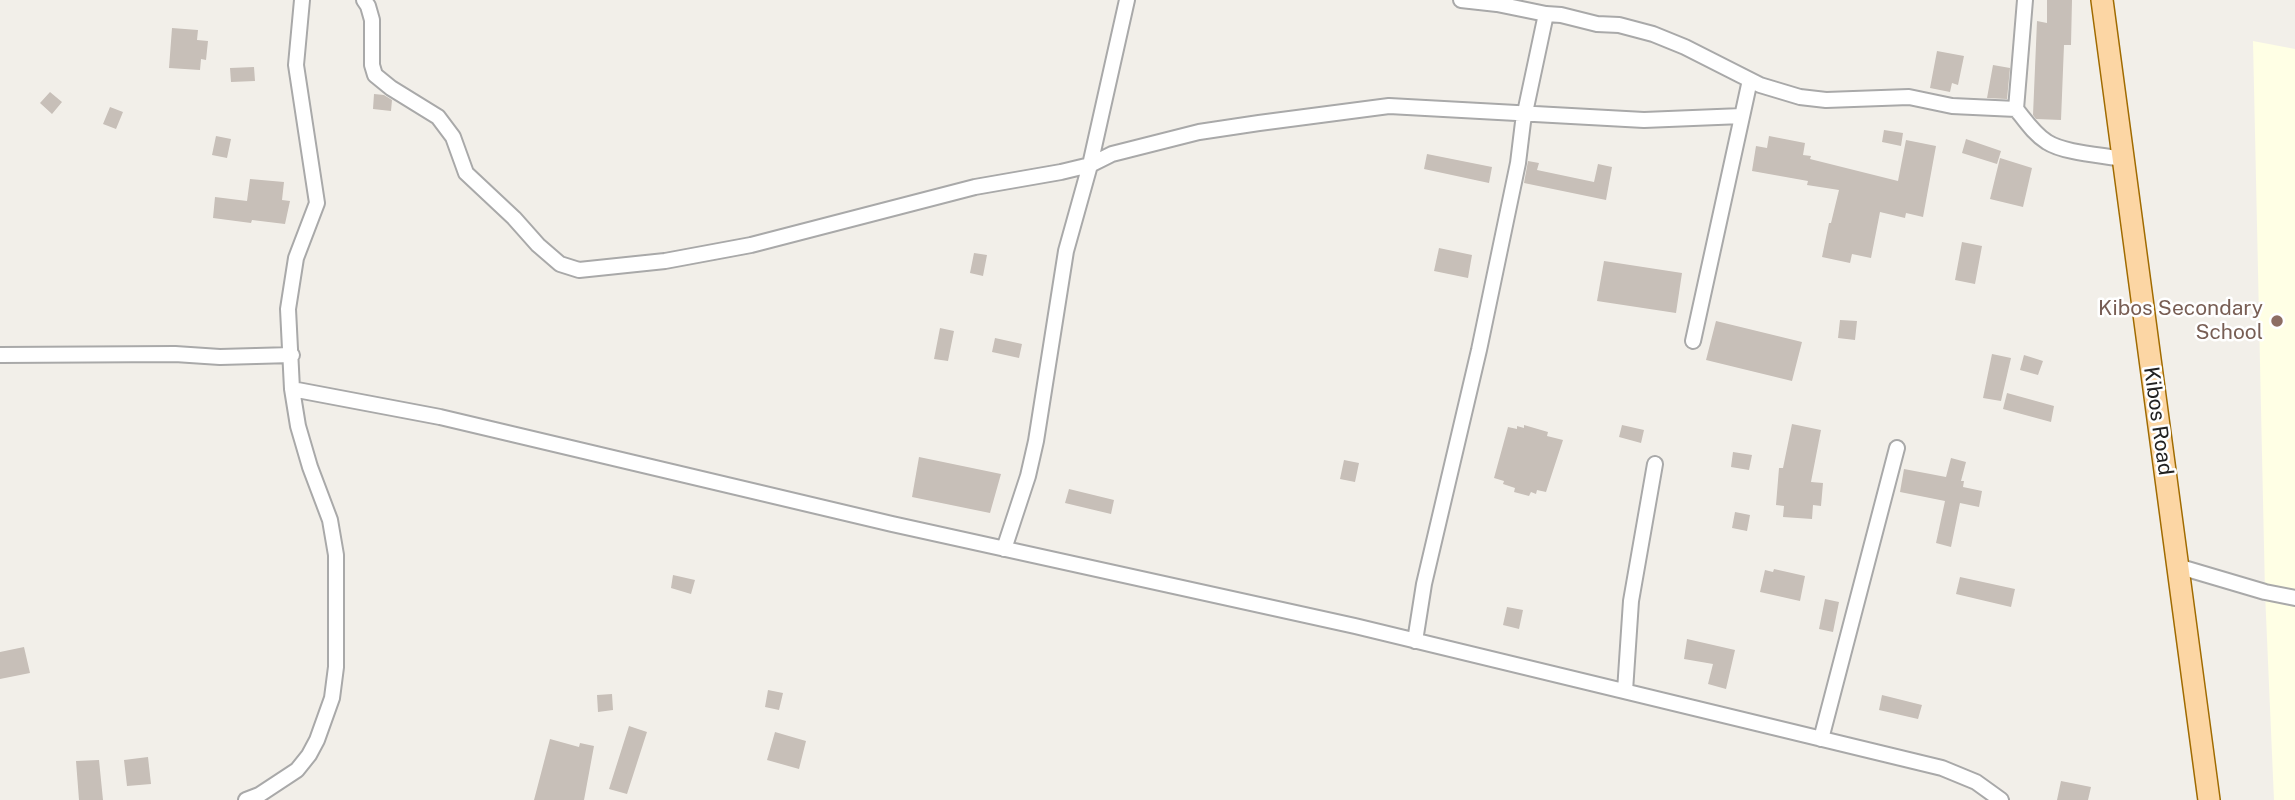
<!DOCTYPE html>
<style>
body{margin:0}
canvas{display:block;background:#f2efe9}
</style>
<canvas width="2295" height="800"></canvas>
<script>
const g = document.querySelector('canvas').getContext('2d');
g.lineJoin = 'round';
function fillPath(path, color) {
  g.fillStyle = color;
  g.fill(path, 'evenodd');
}
function trace(path, color, width, dash) {
  g.strokeStyle = color;
  g.lineWidth = width;
  g.lineCap = dash ? 'butt' : 'round';
  g.setLineDash(dash || []);
  g.stroke(path);
}
function label(font, color, halo, rows, align = 'center') {
  g.font = font + ' "Public Sans",sans-serif';
  g.lineWidth = 5;
  g.setLineDash([]);
  g.textBaseline = 'middle';
  g.strokeStyle = halo;
  g.fillStyle = color;
  for (const [text, x, y, turn = 0] of rows) {
    g.save();
    g.translate(x, y);
    g.rotate((+turn || 0) * Math.PI / 180);
    g.textAlign = isNaN(turn) ? turn : align;
    if (halo) g.strokeText(text, 0, 0);
    g.fillText(text, 0, 0);
    g.restore();
  }
}
const education = new Path2D(`
 M 2253,41 L 2295,49 L 2295,800 L 2274,800 L 2265,592 Z`);
const building = new Path2D(`
 M 2047,0 L 2072,0 L 2071,45 L 2064,45 L 2061,120 L 2036,119 L 2033,115 L 2037,21 L 2047,23 Z
 M 172,28 L 198,30 L 197,40 L 208,41 L 206,60 L 201,59 L 200,70 L 169,68 Z
 M 1937,51 L 1964,56 L 1958,85 L 1952,83 L 1950,92 L 1930,88 Z
 M 1993,65 L 2010,68 L 2007,99 L 1987,98 Z
 M 254,67 L 255,81 L 231,82 L 230,68 Z
 M 50,92 L 62,102 L 52,114 L 40,103 Z
 M 374,94 L 384,95 L 392,100 L 391,111 L 373,109 Z
 M 110,107 L 123,112 L 116,129 L 103,124 Z
 M 1884,130 L 1903,133 L 1901,146 L 1882,142 Z
 M 216,136 L 231,139 L 227,158 L 212,155 Z
 M 1769,136 L 1805,143 L 1803,155 L 1811,156 L 1810,159 L 1898,181 L 1906,140 L 1936,146 L 1923,217 L 1906,213 L 1905,218 L 1880,212 L 1871,258 L 1852,254 L 1850,263 L 1822,257 L 1829,223 L 1831,223 L 1839,190 L 1807,185 L 1808,181 L 1752,171 L 1756,146 L 1767,148 Z
 M 1966,139 L 2001,151 L 1997,164 L 1962,153 Z
 M 1427,154 L 1492,167 L 1489,183 L 1424,169 Z
 M 2000,158 L 2032,168 L 2023,207 L 1990,199 Z
 M 1528,161 L 1539,163 L 1537,170 L 1594,182 L 1598,164 L 1612,167 L 1606,200 L 1524,183 Z
 M 250,179 L 284,182 L 282,200 L 290,201 L 285,224 L 252,220 L 251,223 L 213,218 L 215,197 L 247,201 Z
 M 1962,242 L 1982,246 L 1975,284 L 1955,280 Z
 M 1439,248 L 1472,255 L 1468,278 L 1434,271 Z
 M 974,253 L 987,255 L 983,276 L 970,273 Z
 M 1604,261 L 1682,273 L 1676,313 L 1597,301 Z
 M 1840,320 L 1857,321 L 1855,340 L 1838,338 Z
 M 1716,321 L 1802,342 L 1792,381 L 1706,360 Z
 M 940,328 L 954,331 L 948,361 L 934,359 Z
 M 995,338 L 1022,344 L 1019,358 L 992,352 Z
 M 1992,354 L 2011,358 L 2001,401 L 1983,398 Z
 M 2024,355 L 2043,361 L 2038,375 L 2020,370 Z
 M 2007,393 L 2054,406 L 2051,422 L 2003,409 Z
 M 1792,424 L 1821,430 L 1811,482 L 1823,483 L 1821,506 L 1813,505 L 1812,519 L 1783,517 L 1784,506 L 1776,505 L 1779,468 L 1783,468 Z
 M 1524,425 L 1548,432 L 1547,436 L 1563,440 L 1546,492 L 1537,490 L 1536,494 L 1531,492 L 1529,496 L 1514,492 L 1515,488 L 1503,484 L 1504,481 L 1494,478 L 1508,427 L 1517,429 L 1517,426 L 1524,428 Z
 M 1622,425 L 1644,430 L 1641,443 L 1619,437 Z
 M 1733,452 L 1752,455 L 1749,470 L 1731,467 Z
 M 919,457 L 1001,474 L 990,513 L 912,497 Z
 M 1951,458 L 1966,462 L 1961,481 L 1964,481 L 1963,487 L 1982,491 L 1979,507 L 1960,503 L 1951,547 L 1936,543 L 1945,501 L 1900,492 L 1904,469 L 1946,477 Z
 M 1344,460 L 1359,463 L 1355,482 L 1340,479 Z
 M 1069,489 L 1114,500 L 1111,514 L 1065,503 Z
 M 1735,512 L 1750,515 L 1747,531 L 1732,528 Z
 M 1774,569 L 1805,576 L 1800,601 L 1760,592 L 1765,570 L 1773,572 Z
 M 673,575 L 695,580 L 691,594 L 671,588 Z
 M 1960,577 L 2015,589 L 2011,607 L 1956,594 Z
 M 1825,599 L 1839,602 L 1833,632 L 1819,629 Z
 M 1507,607 L 1523,610 L 1519,629 L 1503,625 Z
 M 1687,639 L 1735,650 L 1726,689 L 1708,684 L 1713,664 L 1684,659 Z
 M 24,647 L 30,673 L 0,679 L 0,652 Z
 M 768,690 L 783,693 L 779,710 L 765,707 Z
 M 612,694 L 613,710 L 598,712 L 597,695 Z
 M 1882,695 L 1922,705 L 1918,719 L 1879,710 Z
 M 629,726 L 647,732 L 627,794 L 609,789 Z
 M 775,732 L 806,741 L 799,769 L 767,760 Z
 M 550,739 L 579,747 L 580,743 L 594,746 L 584,800 L 534,800 Z
 M 148,757 L 151,784 L 127,786 L 124,760 Z
 M 99,760 L 103,800 L 79,800 L 76,761 Z
 M 2061,781 L 2091,787 L 2088,800 L 2057,800 Z`);
const street = new Path2D(`
 M 364,0 L 368,6 L 372,20 L 372,65 L 375,75 L 391,88 L 438,117 L 453,137 L 466,173 L 514,218 L 538,245 L 560,264 L 579,270 L 665,261 L 751,245 L 975,187 L 1061,172 L 1090,165 L 1112,154 L 1199,132 L 1259,123 L 1389,106 L 1644,120 L 1742,116
 M 1461,0 L 1497,4 L 1546,14 L 1561,15 L 1597,24 L 1619,25 L 1653,34 L 1685,47 L 1760,85 L 1800,97 L 1826,100 L 1909,97 L 1952,106 L 2016,109 C 2025,120 2034,134 2047,142 C 2064,153 2102,155 2123,159
 M 2016,109 L 2025,0
 M 1693,341 L 1750,80
 M 0,355 L 175,354 L 220,357 L 292,355
 M 292,389 L 440,417 L 892,524 L 1355,626 L 1942,768 L 1976,782 L 2001,800
 M 1004,549 L 1028,476 L 1036,441 L 1066,251 L 1090,165 L 1127,0
 M 2177,566 L 2265,592 L 2295,598
 M 1415,641 L 1424,584 L 1479,350 L 1518,163 L 1523,122 L 1546,14
 M 1625,691 L 1631,601 L 1655,464
 M 1821,739 L 1897,448
 M 246,800 L 259,795 L 297,770 L 309,755 L 317,740 L 332,698 L 336,667 L 336,555 L 330,520 L 310,467 L 298,426 L 292,389 L 288,309 L 296,258 L 317,203 L 296,65 L 302,0`);
const primary = new Path2D(`
 M 2102,0 L 2209,800`);
const markers = [
 [2277,321,7,"#8d6e63"]
];
const educationNames = [
 ["Kibos Secondary",2263,309],
 ["School",2263,333]
];
const streetNames = [
 ["Kibos Road",2158,421,82]
];
fillPath(education, '#ffffe5');
fillPath(building, '#c7bfb8');
trace(street, '#a9a9a9', 18);
trace(primary, '#a06b00', 24);
trace(street, '#fff', 14);
trace(primary, '#fcd6a4', 21);
for (const [x, y, r, color] of markers) {
  const dot = new Path2D();
  dot.arc(x, y, r, 0, 2 * Math.PI);
  g.fillStyle = color;
  g.fill(dot);
  trace(dot, '#fff', 2.5);
}
label('21px', '#785e54', '#fff', educationNames, 'right');
label('21px', '#222', '#fff', streetNames);
</script>
